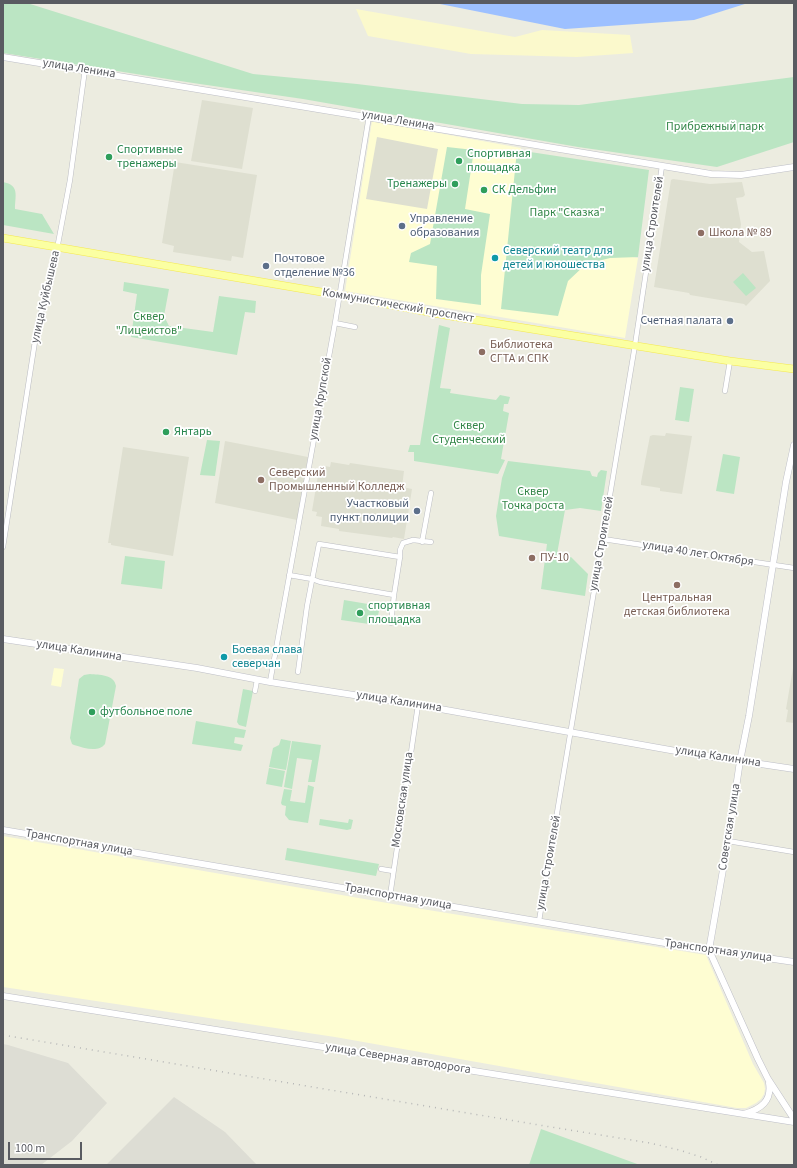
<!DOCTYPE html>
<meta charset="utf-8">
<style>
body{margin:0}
#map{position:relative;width:797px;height:1168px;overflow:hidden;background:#ecece0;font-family:"Source Sans 3",sans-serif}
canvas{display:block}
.frame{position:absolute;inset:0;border:4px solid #595b61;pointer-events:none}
.scale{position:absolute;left:8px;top:1142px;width:74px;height:18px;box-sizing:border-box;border:2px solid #595b61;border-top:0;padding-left:5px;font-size:12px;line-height:14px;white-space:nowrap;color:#595b61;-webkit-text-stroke:3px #fff;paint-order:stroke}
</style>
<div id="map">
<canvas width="797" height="1168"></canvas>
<div class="frame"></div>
<div class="scale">100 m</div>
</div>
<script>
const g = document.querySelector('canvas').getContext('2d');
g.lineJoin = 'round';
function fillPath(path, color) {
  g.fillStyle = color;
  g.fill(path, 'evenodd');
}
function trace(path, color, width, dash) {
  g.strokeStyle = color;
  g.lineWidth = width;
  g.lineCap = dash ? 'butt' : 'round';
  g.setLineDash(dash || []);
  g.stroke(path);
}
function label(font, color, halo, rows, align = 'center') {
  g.font = font + ' "Source Sans 3",sans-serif';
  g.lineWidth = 3.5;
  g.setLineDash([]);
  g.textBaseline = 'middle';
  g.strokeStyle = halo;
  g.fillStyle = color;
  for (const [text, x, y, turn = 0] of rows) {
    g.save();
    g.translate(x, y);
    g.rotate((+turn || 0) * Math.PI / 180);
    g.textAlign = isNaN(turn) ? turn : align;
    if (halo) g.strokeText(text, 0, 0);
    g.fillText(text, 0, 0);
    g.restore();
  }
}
const commercial = new Path2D(`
 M 372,121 L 521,148 L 513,236 L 638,258 L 625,338 L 345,291 Z
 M 54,668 L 64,669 L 61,687 L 50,685 L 51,685 Z
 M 3,836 L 416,908 L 706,955 L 753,1064 L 764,1083 L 765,1089 L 764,1094 L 761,1099 L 756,1103 L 746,1108 L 737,1108 L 335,1037 L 3,987 Z`);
const industrial = new Path2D(`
 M 3,1044 L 8,1045 L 68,1063 L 107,1103 L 72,1141 L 41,1165 L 3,1165 Z
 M 174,1097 L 225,1132 L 257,1165 L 106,1165 Z`);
const education = new Path2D(`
 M 202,100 L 253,108 L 242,169 L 191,161 Z
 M 377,137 L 438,149 L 427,209 L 366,199 Z
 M 175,162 L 257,175 L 243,258 L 232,256 L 231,261 L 173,252 L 174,246 L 162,243 Z
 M 673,179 L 710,184 L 742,182 L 745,195 L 743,197 L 736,198 L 741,224 L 739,242 L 752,252 L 764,251 L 770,281 L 746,306 L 744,304 L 690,295 L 689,293 L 654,287 L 671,180 Z
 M 666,433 L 692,436 L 682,494 L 660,491 L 660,488 L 641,485 L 641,482 L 650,436 L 653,435 L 665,436 Z
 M 225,441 L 308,457 L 297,520 L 215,503 Z
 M 123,447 L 189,457 L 173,556 L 111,545 L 111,543 L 108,543 Z
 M 331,462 L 349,465 L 350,463 L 404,471 L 402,487 L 412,489 L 404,539 L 393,537 L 392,538 L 339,531 L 339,529 L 321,526 L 322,517 L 316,516 L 317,512 L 312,511 L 319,469 L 324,470 L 325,466 L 330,467 Z
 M 793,668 L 794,669 L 794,723 L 786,722 L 788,710 L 786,709 Z`);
const green = new Path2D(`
 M 3,3 L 27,3 L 253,74 L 357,84 L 522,104 L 579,105 L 794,77 L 794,142 L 717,167 L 578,147 L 303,99 L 193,83 L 3,53 Z
 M 447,147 L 474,150 L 465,209 L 490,214 L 481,275 L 481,305 L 436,299 L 437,266 L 409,262 L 411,253 L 430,244 Z
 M 517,150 L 649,170 L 638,257 L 610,258 L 586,264 L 568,281 L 558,316 L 501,309 Z
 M 3,182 C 20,185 15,196 15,209 L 42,214 L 54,234 L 3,225 Z
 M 743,273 L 756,288 L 746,296 L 733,282 Z
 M 124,282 L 169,289 L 164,316 L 169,326 L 213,332 L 219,296 L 256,301 L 255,313 L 245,312 L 237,355 L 131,337 L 137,294 L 123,291 Z
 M 439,325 L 450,328 L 440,388 L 451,389 L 450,393 L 496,400 L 500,395 L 510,397 L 508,404 L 504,404 L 503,411 L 509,413 L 501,459 L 505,460 L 498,474 L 414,461 L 414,452 L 408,452 L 410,445 L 420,445 Z
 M 680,387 L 694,389 L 689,422 L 675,420 Z
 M 207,440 L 220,441 L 215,476 L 200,475 Z
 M 723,454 L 740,457 L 734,494 L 716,491 Z
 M 508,461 L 590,471 L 592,476 L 597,477 L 598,473 L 601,470 L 607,471 L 601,511 L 580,508 L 565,510 L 557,554 L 571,557 L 588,574 L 585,596 L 541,589 L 547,544 L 499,536 L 496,516 L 502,478 Z
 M 125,556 L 165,561 L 162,589 L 121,584 Z
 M 344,600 L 380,606 L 376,625 L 341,620 Z
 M 90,674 C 99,675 114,674 116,686 L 105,744 C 98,753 84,748 74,745 L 72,744 L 70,738 L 79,679 L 84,675 Z
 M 243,689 L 253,691 L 246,727 L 239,725 L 237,722 Z
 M 196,721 L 246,730 L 244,738 L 235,737 L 234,743 L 243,745 L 241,751 L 192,744 Z
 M 281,739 L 291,741 L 286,770 L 269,767 L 273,748 L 279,745 Z
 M 292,741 L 321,745 L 315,782 L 308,782 L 312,760 L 297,758 L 292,789 L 284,787 Z
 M 269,768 L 285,771 L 282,787 L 266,784 Z
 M 308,785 L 314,787 L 308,823 L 289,820 L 285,815 L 286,806 L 282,805 L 281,803 L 284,789 L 292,790 L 290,801 L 305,803 Z
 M 320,819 L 348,823 L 349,819 L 353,820 L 351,829 L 347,830 L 319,825 Z
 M 287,848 L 379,864 L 376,876 L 285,860 Z
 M 541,1129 L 640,1165 L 529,1165 Z`);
const sand = new Path2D(`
 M 356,9 L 515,37 L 542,30 L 630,35 L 633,53 L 577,57 L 471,54 L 368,36 Z`);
const water = new Path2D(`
 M 435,3 L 748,3 L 694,20 L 565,29 Z`);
const street = new Path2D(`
 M 335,323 L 355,327
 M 725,391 L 730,361
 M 603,539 L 794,568
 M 422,542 L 431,493
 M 3,547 L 38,322 L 51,281 L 70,180 L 85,69
 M 400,557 L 400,550 L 403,543 L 413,540 L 431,542
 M 289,575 L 312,579 L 320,582 L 394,595 L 391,623
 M 298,672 L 307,606 L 319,544 L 400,557 L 394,595
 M 270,682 L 335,323 L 369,116
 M 255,691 L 257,680
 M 728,841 L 794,852
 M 381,869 L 393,871
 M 390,896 L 418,705
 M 539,921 L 635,345 L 662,166`);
const secondary = new Path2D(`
 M 3,57 L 711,174 L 741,175 L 794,167
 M 794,445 L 786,482 L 749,716 L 740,761 L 728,841 L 709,950 L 758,1059 L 768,1079 L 794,1119
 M 3,639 L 197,668 L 270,682 L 418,705 L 687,753 L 794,769
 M 3,830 L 665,943 L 794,962
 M 3,996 L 794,1122
 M 744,1114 C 761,1109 772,1101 769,1083`);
const primary = new Path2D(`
 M 3,238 L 339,295 L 444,315 L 730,361 L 794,369`);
const rail = new Path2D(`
 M 3,1035 L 551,1127 L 650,1143 L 679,1150 L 701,1157 L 718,1165`);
const markers = [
 [109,157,4,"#2e9e5b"],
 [459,161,4,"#2e9e5b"],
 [455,184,4,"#2e9e5b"],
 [484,190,4,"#2e9e5b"],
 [402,226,4,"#5c6f8a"],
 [701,233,4,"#8d6e63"],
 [495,258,4,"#0f9aa8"],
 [266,266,4,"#5c6f8a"],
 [730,321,4,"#5c6f8a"],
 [482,352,4,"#8d6e63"],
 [166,432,4,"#2e9e5b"],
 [261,480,4,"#8d6e63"],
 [417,511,4,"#5c6f8a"],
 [532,558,4,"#8d6e63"],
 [677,585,4,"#8d6e63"],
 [360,613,4,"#2e9e5b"],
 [224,657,4,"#0f9aa8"],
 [92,712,4,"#2e9e5b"]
];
const streetNames = [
 ["улица Ленина",79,69,9],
 ["улица Ленина",398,121,10],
 ["улица Строителей",653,224,-81],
 ["улица Куйбышева",46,297,-77],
 ["Коммунистический проспект",398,306,10],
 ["улица Крупской",321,399,-80],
 ["улица Строителей",602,544,-80],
 ["улица 40 лет Октября",698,554,9],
 ["улица Калинина",79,651,9],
 ["улица Калинина",399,702,9],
 ["улица Калинина",718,757,9],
 ["Московская улица",403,800,-82],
 ["Советская улица",730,827,-81],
 ["Транспортная улица",79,843,10],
 ["улица Строителей",549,863,-80],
 ["Транспортная улица",398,897,10],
 ["Транспортная улица",718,951,8],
 ["улица Северная автодорога",398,1059,9]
];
const parkNames = [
 ["Прибрежный парк",715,127],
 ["Парк \"Сказка\"",567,213],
 ["Сквер",149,317],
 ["\"Лицеистов\"",149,331],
 ["Сквер",469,426],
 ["Студенческий",469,440],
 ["Сквер",533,492],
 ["Точка роста",533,506]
];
const leisureNames = [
 ["Спортивные",117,150],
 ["тренажеры",117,164],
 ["Спортивная",467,154],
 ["площадка",467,168],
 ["Тренажеры",447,184,"right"],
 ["СК Дельфин",492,190],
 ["Янтарь",174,432],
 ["спортивная",368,606],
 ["площадка",368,620],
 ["футбольное поле",100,712]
];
const serviceNames = [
 ["Управление",410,219],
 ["образования",410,233],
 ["Почтовое",274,259],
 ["отделение №36",274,273],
 ["Счетная палата",722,321,"right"],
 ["Участковый",409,504,"right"],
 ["пункт полиции",409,518,"right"]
];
const educationNames = [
 ["Школа № 89",709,233],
 ["Библиотека",490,345],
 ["СГТА и СПК",490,359],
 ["Северский",269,473],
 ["Промышленный Колледж",269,487],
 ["ПУ-10",540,558],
 ["Центральная",677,598,"center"],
 ["детская библиотека",677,612,"center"]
];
const cultureNames = [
 ["Северский театр для",503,251],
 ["детей и юношества",503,265],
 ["Боевая слава",232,650],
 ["северчан",232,664]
];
fillPath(commercial, '#fefdd2');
fillPath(industrial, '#ddddd4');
fillPath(education, '#dedfd0');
fillPath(green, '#bbe5c3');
fillPath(sand, '#fbf9cc');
fillPath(water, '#9dc0ff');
trace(street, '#bbbcc2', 5.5);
trace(secondary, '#bdbec6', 7);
trace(primary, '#f4e850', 8);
trace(street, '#fff', 4.5);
trace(secondary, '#fff', 6);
trace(primary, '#fbffa2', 7);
trace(rail, '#b5b6b6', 1.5, [1, 5]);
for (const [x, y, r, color] of markers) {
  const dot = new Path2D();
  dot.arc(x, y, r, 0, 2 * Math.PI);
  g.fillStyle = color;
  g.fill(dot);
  trace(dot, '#fff', 1.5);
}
label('12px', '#595b61', '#fff', streetNames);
label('12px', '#338648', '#fff', parkNames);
label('12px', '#27864d', '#fff', leisureNames, 'left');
label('12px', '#4e5e75', '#fff', serviceNames, 'left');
label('12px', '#785e54', '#fff', educationNames, 'left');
label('12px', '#0d838f', '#fff', cultureNames, 'left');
</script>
